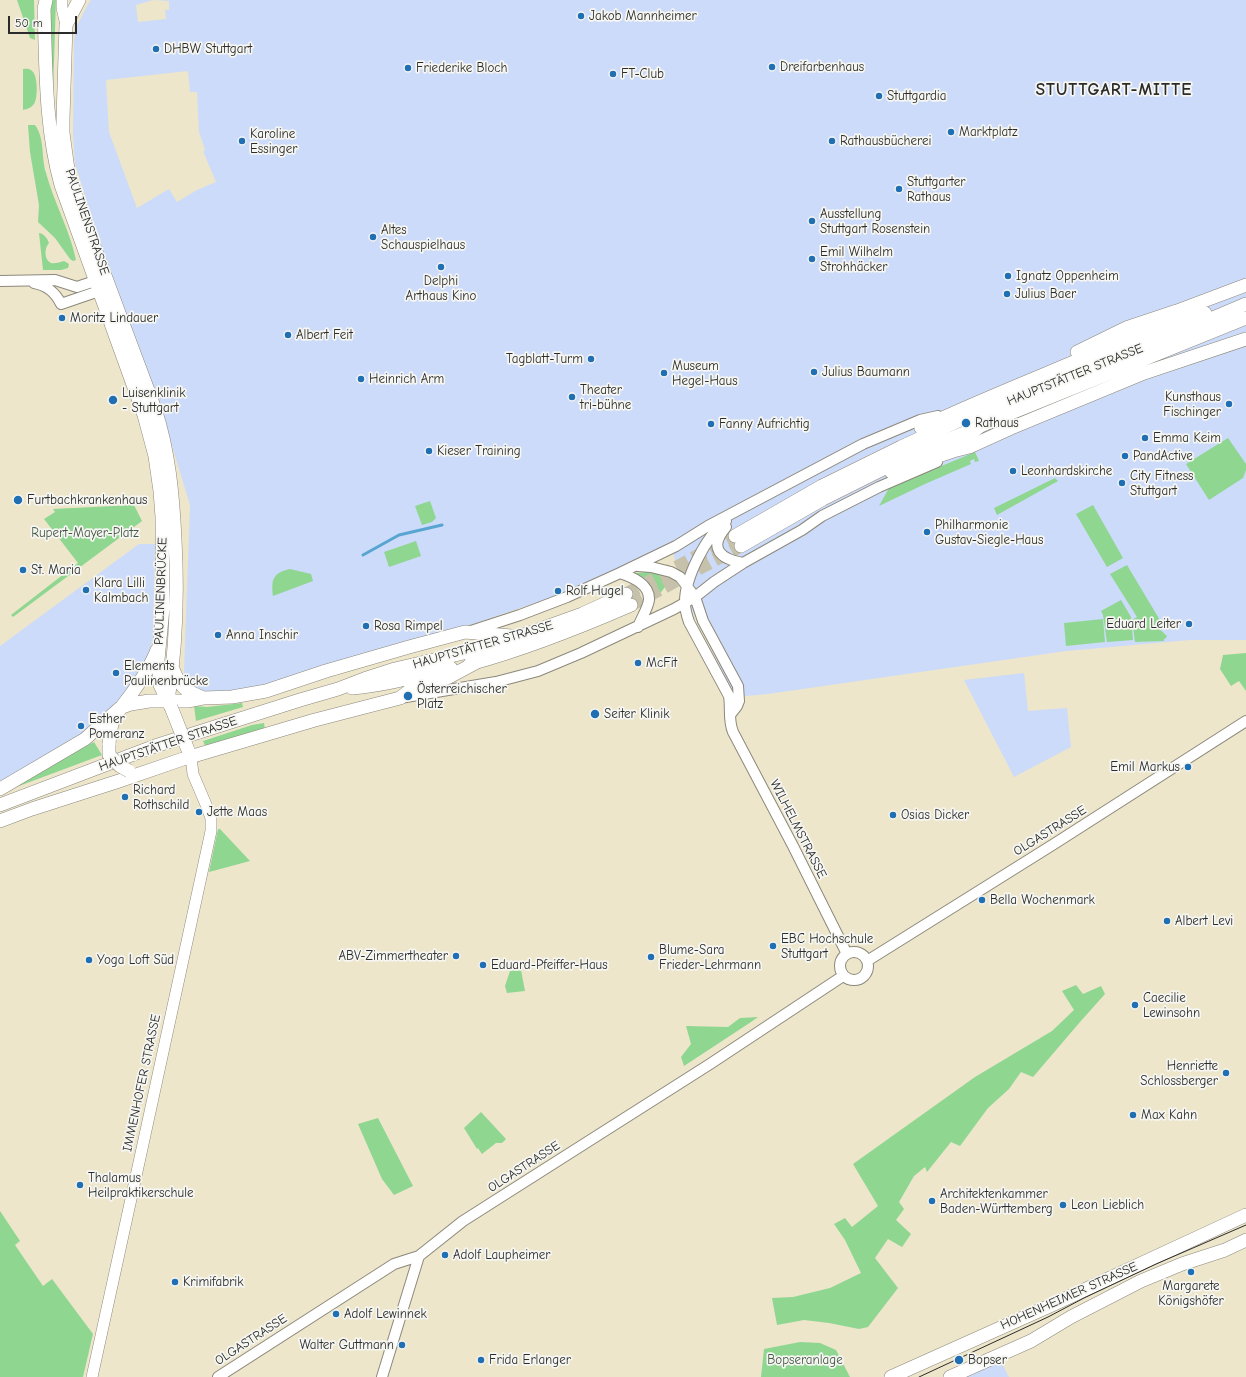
<!DOCTYPE html>
<meta charset="utf-8">
<style>
body{margin:0}
#map{position:relative;width:1246px;height:1377px;overflow:hidden;background:#ede6cb;font-family:"Comic Neue",sans-serif}
canvas{display:block}
.scale{position:absolute;left:8px;top:16px;width:69px;height:18px;box-sizing:border-box;border:2px solid #2b2b2b;border-top:0;padding-left:5px;font-size:12px;line-height:14px;white-space:nowrap;color:#2b2b2b;-webkit-text-stroke:3px #f6f6f2;paint-order:stroke}
</style>
<div id="map">
<canvas width="1246" height="1377"></canvas>
<div class="scale">50 m</div>
</div>
<script>
const g = document.querySelector('canvas').getContext('2d');
g.lineJoin = 'round';
function fillPath(path, color) {
  g.fillStyle = color;
  g.fill(path, 'evenodd');
}
function trace(path, color, width, dash) {
  g.strokeStyle = color;
  g.lineWidth = width;
  g.lineCap = dash ? 'butt' : 'round';
  g.setLineDash(dash || []);
  g.stroke(path);
}
function label(font, color, halo, rows, align = 'center') {
  g.font = font + ' "Comic Neue",sans-serif';
  g.lineWidth = 3.5;
  g.setLineDash([]);
  g.textBaseline = 'middle';
  g.strokeStyle = halo;
  g.fillStyle = color;
  for (const [text, x, y, turn = 0] of rows) {
    g.save();
    g.translate(x, y);
    g.rotate((+turn || 0) * Math.PI / 180);
    g.textAlign = isNaN(turn) ? turn : align;
    if (halo) g.strokeText(text, 0, 0);
    g.fillText(text, 0, 0);
    g.restore();
  }
}
const built = new Path2D(`
 M 91,0 L 153,0 L 136,5 L 138,22 L 166,19 L 165,10 L 169,10 L 169,1 L 154,0 L 1246,0 L 1246,640 L 1190,640 L 1066,651 L 768,694 L 735,697 L 690,606 L 670,544 L 616,571 L 544,600 L 373,658 L 265,687 L 183,699 L 190,505 L 166,426 L 115,291 L 75,164 L 73,135 L 74,41 L 76,28 L 88,4 ZM 188,71 L 190,92 L 197,92 L 199,132 L 205,150 L 203,151 L 216,182 L 197,190 L 177,202 L 169,189 L 137,208 L 109,132 L 106,80 Z
 M 139,544 L 155,544 L 153,638 L 148,657 L 131,687 L 81,739 L 0,787 L 0,646 Z
 M 1024,673 L 1028,711 L 1067,708 L 1071,747 L 1014,777 L 964,680 Z
 M 1000,1360 L 1009,1377 L 964,1377 Z`);
const green = new Path2D(`
 M 17,0 L 34,0 L 35,40 L 30,38 Z
 M 50,0 L 56,0 L 53,93 L 51,93 Z
 M 23,69 C 26,69 29,68 32,71 C 38,75 38,99 34,104 C 31,108 27,109 23,110 Z
 M 28,125 L 35,125 C 45,138 41,158 46,173 C 54,203 70,230 76,260 L 73,261 L 70,259 L 55,238 L 38,222 L 39,205 L 30,152 Z
 M 39,233 C 43,233 48,239 49,243 C 44,248 44,260 51,263 C 55,264 60,262 64,261 L 69,264 L 68,268 L 61,270 L 43,270 Z
 M 1228,438 L 1246,464 L 1246,470 L 1243,478 L 1209,500 L 1186,464 Z
 M 975,452 L 979,461 L 975,462 L 974,459 L 970,461 L 971,464 L 925,484 L 879,506 L 889,488 Z
 M 1055,478 L 1058,481 L 997,515 L 994,508 Z
 M 430,501 L 436,518 L 432,522 L 422,525 L 415,506 Z
 M 134,505 L 142,521 L 13,617 L 11,615 L 78,563 L 44,519 L 55,512 L 53,509 Z
 M 1093,505 L 1123,558 L 1107,567 L 1076,514 Z
 M 416,541 L 421,556 L 389,567 L 384,552 Z
 M 1127,565 L 1161,622 L 1156,626 L 1167,636 L 1166,638 L 1164,639 L 1164,641 L 1135,642 L 1132,620 L 1137,617 L 1110,574 Z
 M 290,569 L 311,574 L 313,581 L 273,596 C 271,579 273,573 290,569 Z
 M 660,571 L 665,587 L 654,601 L 635,573 Z
 M 1121,600 L 1131,617 L 1133,640 L 1107,642 L 1103,615 L 1101,611 Z
 M 1103,619 L 1105,642 L 1066,646 L 1064,623 Z
 M 1246,653 L 1246,691 L 1239,681 L 1231,686 L 1220,669 L 1223,655 Z
 M 242,703 L 243,707 L 196,721 L 194,706 L 207,707 Z
 M 264,723 L 265,730 L 206,748 L 203,741 L 252,725 Z
 M 94,742 L 102,755 L 11,789 L 84,744 L 86,746 Z
 M 218,829 L 220,829 L 250,861 L 209,872 Z
 M 521,970 L 525,991 L 507,993 L 505,986 L 510,971 Z
 M 1076,985 L 1083,994 L 1101,986 L 1105,994 L 1080,1022 L 1033,1077 L 1021,1072 L 1009,1089 L 988,1108 L 960,1146 L 951,1142 L 927,1172 L 925,1167 L 914,1176 L 899,1202 L 904,1209 L 896,1220 L 911,1234 L 902,1247 L 888,1239 L 875,1258 L 898,1288 L 868,1327 L 859,1329 L 829,1323 L 804,1320 L 777,1325 L 772,1298 L 793,1297 L 830,1288 L 861,1273 L 845,1240 L 834,1224 L 845,1218 L 852,1227 L 878,1206 L 853,1164 L 975,1077 L 1052,1031 L 1074,1010 L 1062,991 Z
 M 758,1017 L 751,1022 L 684,1066 L 681,1057 L 691,1044 L 686,1026 L 728,1027 L 740,1018 Z
 M 481,1112 L 506,1139 L 502,1143 L 496,1143 L 482,1154 L 478,1148 L 477,1149 L 464,1128 Z
 M 378,1118 L 413,1186 L 394,1195 L 382,1179 L 358,1124 Z
 M 0,1211 L 20,1241 L 15,1245 L 43,1286 L 52,1279 L 93,1334 L 83,1377 L 0,1377 Z
 M 800,1342 L 820,1343 L 836,1350 L 850,1377 L 761,1377 L 764,1349 Z`);
const stream = new Path2D(`
 M 363,555 L 399,535 L 442,525`);
const primaryTunnel = new Path2D(`
 M 626,594 L 735,536
 M 631,605 L 741,546`);
const tertiary = new Path2D(`
 M 0,281 L 55,280 L 77,287 L 95,281 L 102,282
 M 34,283 C 46,285 56,293 61,304 L 99,291 L 101,285
 M 954,450 L 979,429
 M 726,521 C 706,536 684,579 685,604 C 685,610 687,616 689,622 L 729,696 C 731,708 728,720 733,732 L 793,846 L 847,954
 M 726,527 C 708,548 720,559 743,563
 M 638,566 L 651,567 L 671,572 L 680,577 L 695,597 L 703,621 L 738,686 L 739,701 L 737,706 L 730,715
 M 620,573 C 632,577 650,584 649,600 C 648,608 641,619 638,627
 M 471,631 L 520,615 L 567,597 L 620,573 L 676,546 L 708,526 L 863,444 L 920,420 L 938,416
 M 400,698 L 496,682 L 538,671 L 581,653 L 674,609 L 695,597 L 714,582 L 743,563 L 802,530 L 822,516 L 879,487 L 937,462
 M840 966a14 14 0 1 1 28 0a14 14 0 1 1-28 0Z
 M 867,961 L 1054,844 L 1246,721
 M 218,1377 L 394,1264 L 419,1256 L 463,1221 L 710,1064 L 843,976
 M 382,1377 L 419,1256`);
const secondary = new Path2D(`
 M 62,0 L 62,8 L 66,25
 M 92,1377 C 131,1195 173,1013 211,831 L 211,818 L 207,807 L 193,774 L 191,757`);
const primary = new Path2D(`
 M 46,0 L 44,9 C 46,68 45,128 61,185 L 144,415 L 155,456 L 160,491 L 162,517 L 163,608 L 158,660 L 160,685 L 171,707
 M 79,0 L 66,25 L 63,118 L 63,133 L 69,177 L 85,222 L 155,409 C 169,451 173,496 175,540 C 178,594 176,648 168,701
 M 1077,352 L 1126,328 L 1177,311 L 1246,285
 M 921,428 C 961,409 1002,392 1043,375 C 1097,352 1150,331 1205,313
 M 891,472 L 953,451 L 969,447 L 1011,428 L 1144,373 L 1246,339
 M 735,536 L 822,486 L 901,447 L 958,421 L 1135,351 L 1246,304
 M 741,546 L 823,499 L 899,461 L 1006,415 L 1246,318
 M 470,664 C 525,649 578,628 631,605
 M 173,669 C 180,687 185,691 204,698
 M 352,688 C 386,685 418,676 451,668
 M 109,745 C 109,738 110,731 112,724 C 116,712 125,703 132,693 C 142,679 151,666 157,650
 M 0,789 L 85,739 L 120,708 L 131,704 L 149,701 L 189,701 L 204,698 L 232,697 L 266,691 L 326,671 L 409,647 L 465,632 L 511,636
 M 0,805 L 155,746 L 300,700 L 338,689 L 364,679 L 395,669 L 472,651 L 521,636 L 582,614 L 626,594
 M 0,821 L 32,809 L 119,781 L 183,759 L 315,720 L 400,698 L 409,691 L 449,677 L 477,662
 M 891,1377 L 1054,1304 L 1246,1215
 M 950,1377 L 1031,1341 L 1071,1317 L 1141,1281 L 1182,1264 L 1225,1250 L 1246,1240`);
const tram = new Path2D(`
 M 919,1377 L 1048,1317 L 1084,1298 L 1156,1264 L 1246,1225`);
const primaryBridge = new Path2D(`
 M 171,707 L 188,750
 M 109,745 L 109,755 L 120,766 L 129,771`);
const markers = [
 [581,16,4,"#1f6fb2"],
 [156,49,4,"#1f6fb2"],
 [772,67,4,"#1f6fb2"],
 [408,68,4,"#1f6fb2"],
 [613,74,4,"#1f6fb2"],
 [879,96,4,"#1f6fb2"],
 [951,132,4,"#1f6fb2"],
 [242,141,4,"#1f6fb2"],
 [832,141,4,"#1f6fb2"],
 [899,189,4,"#1f6fb2"],
 [812,221,4,"#1f6fb2"],
 [373,237,4,"#1f6fb2"],
 [812,259,4,"#1f6fb2"],
 [441,267,4,"#1f6fb2"],
 [1008,276,4,"#1f6fb2"],
 [1007,294,4,"#1f6fb2"],
 [62,318,4,"#1f6fb2"],
 [288,335,4,"#1f6fb2"],
 [591,359,4,"#1f6fb2"],
 [814,372,4,"#1f6fb2"],
 [664,373,4,"#1f6fb2"],
 [361,379,4,"#1f6fb2"],
 [572,397,4,"#1f6fb2"],
 [113,400,5,"#1f6fb2"],
 [1229,404,4,"#1f6fb2"],
 [966,423,5,"#1f6fb2"],
 [711,424,4,"#1f6fb2"],
 [1145,438,4,"#1f6fb2"],
 [429,451,4,"#1f6fb2"],
 [1125,456,4,"#1f6fb2"],
 [1013,471,4,"#1f6fb2"],
 [1122,483,4,"#1f6fb2"],
 [18,500,5,"#1f6fb2"],
 [927,532,4,"#1f6fb2"],
 [23,570,4,"#1f6fb2"],
 [86,590,4,"#1f6fb2"],
 [558,591,4,"#1f6fb2"],
 [1189,624,4,"#1f6fb2"],
 [366,626,4,"#1f6fb2"],
 [218,635,4,"#1f6fb2"],
 [638,663,4,"#1f6fb2"],
 [116,673,4,"#1f6fb2"],
 [408,696,5,"#1f6fb2"],
 [595,714,5,"#1f6fb2"],
 [81,726,4,"#1f6fb2"],
 [1188,767,4,"#1f6fb2"],
 [125,797,4,"#1f6fb2"],
 [199,812,4,"#1f6fb2"],
 [893,815,4,"#1f6fb2"],
 [982,900,4,"#1f6fb2"],
 [1167,921,4,"#1f6fb2"],
 [773,946,4,"#1f6fb2"],
 [456,956,4,"#1f6fb2"],
 [651,957,4,"#1f6fb2"],
 [89,960,4,"#1f6fb2"],
 [483,965,4,"#1f6fb2"],
 [1135,1005,4,"#1f6fb2"],
 [1226,1073,4,"#1f6fb2"],
 [1133,1115,4,"#1f6fb2"],
 [80,1185,4,"#1f6fb2"],
 [932,1201,4,"#1f6fb2"],
 [1063,1205,4,"#1f6fb2"],
 [445,1255,4,"#1f6fb2"],
 [1191,1272,4,"#1f6fb2"],
 [175,1282,4,"#1f6fb2"],
 [336,1314,4,"#1f6fb2"],
 [402,1345,4,"#1f6fb2"],
 [481,1360,4,"#1f6fb2"],
 [959,1360,5,"#1f6fb2"]
];
const poiNames = [
 ["Jakob Mannheimer",589,16],
 ["DHBW Stuttgart",164,49],
 ["Dreifarbenhaus",780,67],
 ["Friederike Bloch",416,68],
 ["FT-Club",621,74],
 ["Stuttgardia",887,96],
 ["Marktplatz",959,132],
 ["Karoline",250,134],
 ["Essinger",250,149],
 ["Rathausbücherei",840,141],
 ["Stuttgarter",907,182],
 ["Rathaus",907,197],
 ["Ausstellung",820,214],
 ["Stuttgart Rosenstein",820,229],
 ["Altes",381,230],
 ["Schauspielhaus",381,245],
 ["Emil Wilhelm",820,252],
 ["Strohhäcker",820,267],
 ["Ignatz Oppenheim",1016,276],
 ["Delphi",441,281,"center"],
 ["Arthaus Kino",441,296,"center"],
 ["Julius Baer",1015,294],
 ["Moritz Lindauer",70,318],
 ["Albert Feit",296,335],
 ["Tagblatt-Turm",583,359,"right"],
 ["Museum",672,366],
 ["Hegel-Haus",672,381],
 ["Julius Baumann",822,372],
 ["Heinrich Arm",369,379],
 ["Theater",580,390],
 ["tri-bühne",580,405],
 ["Luisenklinik",122,393],
 ["- Stuttgart",122,408],
 ["Kunsthaus",1221,397,"right"],
 ["Fischinger",1221,412,"right"],
 ["Rathaus",975,423],
 ["Fanny Aufrichtig",719,424],
 ["Emma Keim",1153,438],
 ["Kieser Training",437,451],
 ["PandActive",1133,456],
 ["Leonhardskirche",1021,471],
 ["City Fitness",1130,476],
 ["Stuttgart",1130,491],
 ["Furtbachkrankenhaus",27,500],
 ["Philharmonie",935,525],
 ["Gustav-Siegle-Haus",935,540],
 ["St. Maria",31,570],
 ["Klara Lilli",94,583],
 ["Kalmbach",94,598],
 ["Rolf Hugel",566,591],
 ["Eduard Leiter",1181,624,"right"],
 ["Rosa Rimpel",374,626],
 ["Anna Inschir",226,635],
 ["McFit",646,663],
 ["Elements",124,666],
 ["Paulinenbrücke",124,681],
 ["Österreichischer",417,689],
 ["Platz",417,704],
 ["Seiter Klinik",604,714],
 ["Esther",89,719],
 ["Pomeranz",89,734],
 ["Emil Markus",1180,767,"right"],
 ["Richard",133,790],
 ["Rothschild",133,805],
 ["Jette Maas",207,812],
 ["Osias Dicker",901,815],
 ["Bella Wochenmark",990,900],
 ["Albert Levi",1175,921],
 ["EBC Hochschule",781,939],
 ["Stuttgart",781,954],
 ["Blume-Sara",659,950],
 ["Frieder-Lehrmann",659,965],
 ["ABV-Zimmertheater",448,956,"right"],
 ["Yoga Loft Süd",97,960],
 ["Eduard-Pfeiffer-Haus",491,965],
 ["Caecilie",1143,998],
 ["Lewinsohn",1143,1013],
 ["Henriette",1218,1066,"right"],
 ["Schlossberger",1218,1081,"right"],
 ["Max Kahn",1141,1115],
 ["Thalamus",88,1178],
 ["Heilpraktikerschule",88,1193],
 ["Architektenkammer",940,1194],
 ["Baden-Württemberg",940,1209],
 ["Leon Lieblich",1071,1205],
 ["Adolf Laupheimer",453,1255],
 ["Krimifabrik",183,1282],
 ["Margarete",1191,1286,"center"],
 ["Königshöfer",1191,1301,"center"],
 ["Adolf Lewinnek",344,1314],
 ["Walter Guttmann",394,1345,"right"],
 ["Frida Erlanger",489,1360],
 ["Bopser",968,1360]
];
const streetNames = [
 ["PAULINENSTRASSE",87,222,71],
 ["HAUPTSTÄTTER STRASSE",1075,375,-22],
 ["PAULINENBRÜCKE",161,591,-88],
 ["HAUPTSTÄTTER STRASSE",483,645,-16],
 ["HAUPTSTÄTTER STRASSE",168,744,-19],
 ["WILHELMSTRASSE",798,829,63],
 ["OLGASTRASSE",1050,831,-32],
 ["IMMENHOFER STRASSE",142,1083,-78],
 ["OLGASTRASSE",524,1167,-33],
 ["HOHENHEIMER STRASSE",1069,1296,-24],
 ["OLGASTRASSE",251,1340,-33]
];
const parkNames = [
 ["Rupert-Mayer-Platz",85,533],
 ["Bopseranlage",805,1360]
];
const districtNames = [
 ["STUTTGART-MITTE",1114,90]
];
fillPath(built, '#ccdbf9');
fillPath(green, '#8fd691');
trace(stream, '#59a5d2', 3);
trace(primaryTunnel, '#c6c1ab', 13, [13, 6]);
trace(tertiary, '#8c887b', 12);
trace(secondary, '#8c887b', 12);
trace(primary, '#8c887b', 14);
trace(tertiary, '#fff', 10);
trace(secondary, '#fff', 11);
trace(primary, '#fff', 13);
trace(tram, '#2b2b2b', 1);
trace(primaryBridge, '#8c887b', 14, []);
trace(primaryBridge, '#fff', 13);
for (const [x, y, r, color] of markers) {
  const dot = new Path2D();
  dot.arc(x, y, r, 0, 2 * Math.PI);
  g.fillStyle = color;
  g.fill(dot);
  trace(dot, '#f6f6f2', 1.5);
}
label('13px', '#2b2b2b', '#f6f6f2', poiNames, 'left');
label('13px', '#2b2b2b', '#f6f6f2', streetNames);
label('13px', '#445644', '#f6f6f2', parkNames);
g.letterSpacing = '1px';
label('bold 17px', '#2b2b2b', '#f6f6f2', districtNames);
g.letterSpacing = '0px';
</script>
